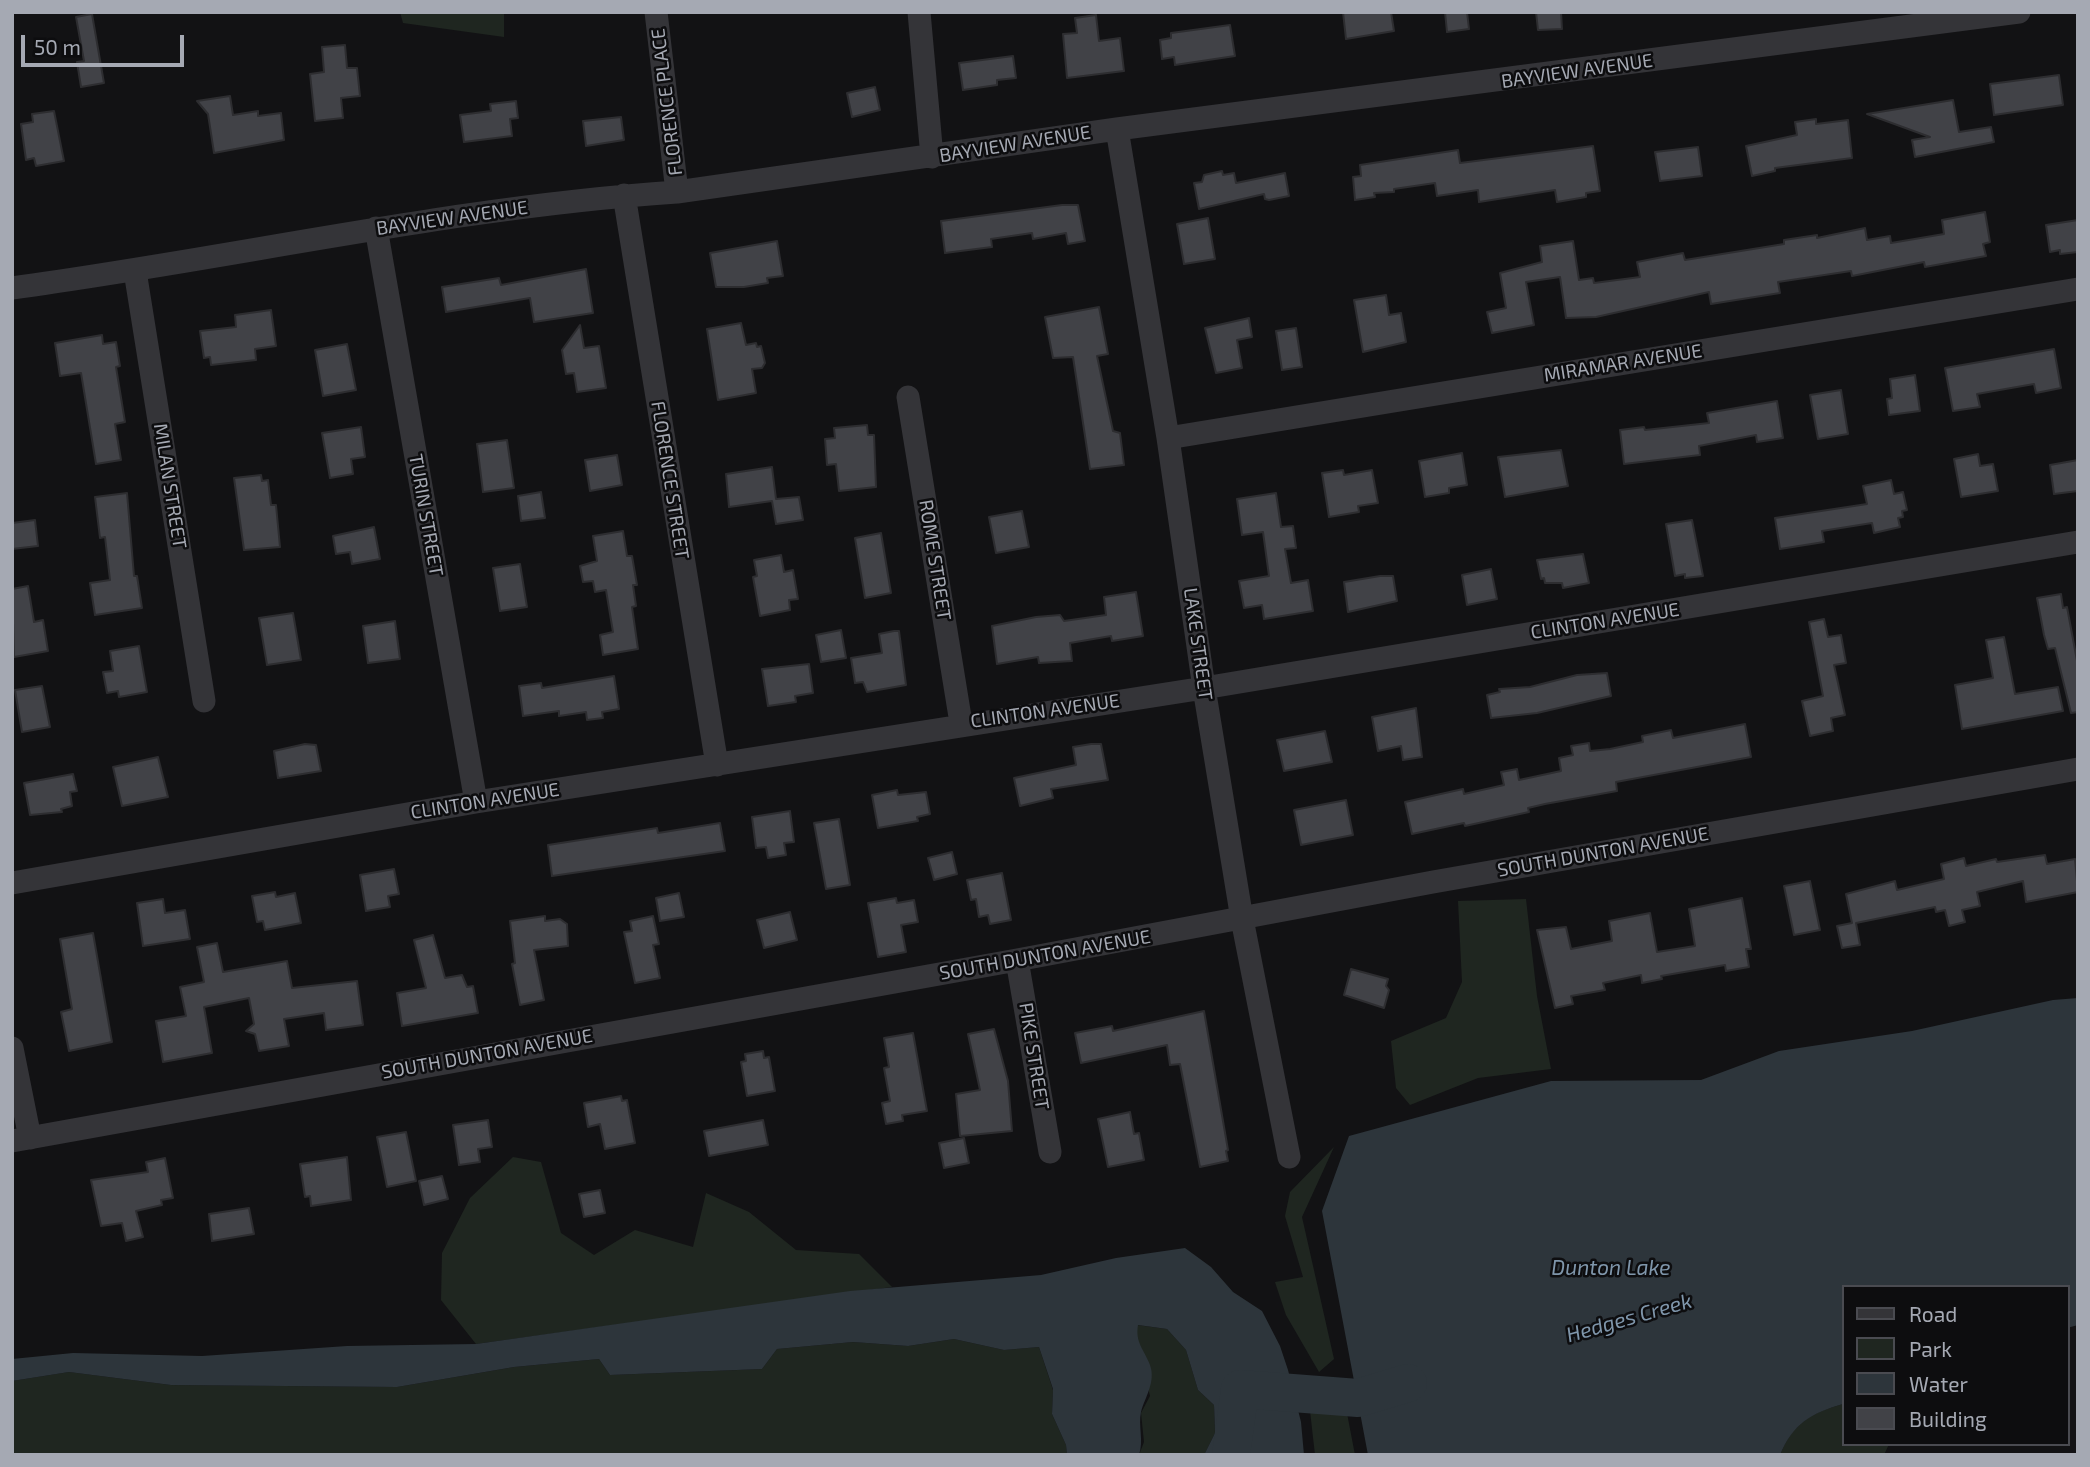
<!DOCTYPE html>
<style>
body{margin:0}
#map{position:relative;width:2090px;height:1467px;overflow:hidden;background:#121214;font-family:"Exo 2",sans-serif}
canvas{display:block}
.frame{position:absolute;inset:0;border:14px solid #a5a9b3;pointer-events:none}
.legend{position:absolute;left:1842px;top:1285px;width:228px;height:161px;box-sizing:border-box;background:#0d0d0f;border:2px solid #4a4b51;margin:0;padding:9px 12px;list-style:none;font-size:21px;color:#a5a9b3}
.legend li{display:flex;align-items:center;gap:14px;height:35px}
.legend b{width:35px;border:2px solid #4a4b51}
.scale{position:absolute;left:21px;top:35px;width:163px;height:32px;box-sizing:border-box;border:4px solid #a5a9b3;border-top:0;padding-left:9px;font-size:21px;line-height:24px;white-space:nowrap;color:#a5a9b3;-webkit-text-stroke:5px #0d0d0f;paint-order:stroke}
</style>
<div id="map">
<canvas width="2090" height="1467"></canvas>
<div class="frame"></div>
<ul class="legend">
<li><b style="height:9px;background:#343438"></b>Road</li>
<li><b style="height:19px;background:#1f2620"></b>Park</li>
<li><b style="height:19px;background:#2d353b"></b>Water</li>
<li><b style="height:19px;background:#414247"></b>Building</li>
</ul>
<div class="scale">50 m</div>
</div>
<script>
const g = document.querySelector('canvas').getContext('2d');
g.lineJoin = 'round';
function fillPath(path, color) {
  g.fillStyle = color;
  g.fill(path, 'evenodd');
}
function trace(path, color, width, dash) {
  g.strokeStyle = color;
  g.lineWidth = width;
  g.lineCap = dash ? 'butt' : 'round';
  g.setLineDash(dash || []);
  g.stroke(path);
}
function label(font, color, halo, rows, align = 'center') {
  g.font = font + ' "Exo 2",sans-serif';
  g.lineWidth = 5;
  g.setLineDash([]);
  g.textBaseline = 'middle';
  g.strokeStyle = halo;
  g.fillStyle = color;
  for (const [text, x, y, turn = 0] of rows) {
    g.save();
    g.translate(x, y);
    g.rotate((+turn || 0) * Math.PI / 180);
    g.textAlign = isNaN(turn) ? turn : align;
    if (halo) g.strokeText(text, 0, 0);
    g.fillText(text, 0, 0);
    g.restore();
  }
}
const green = new Path2D(`
 M 400,12 L 504,12 L 504,37 L 403,23 Z
 M 1526,899 L 1537,996 L 1551,1069 L 1478,1078 L 1410,1105 L 1396,1088 L 1391,1041 L 1446,1018 L 1462,982 L 1458,901 Z
 M 1334,1147 L 1302,1217 L 1334,1359 L 1319,1372 L 1286,1315 L 1275,1282 L 1303,1277 L 1285,1216 L 1290,1192 Z
 M 513,1157 L 541,1162 L 561,1233 L 594,1255 L 635,1230 L 693,1247 L 706,1193 L 749,1212 L 796,1250 L 859,1254 L 892,1287 L 476,1344 L 441,1300 L 442,1253 L 470,1198 Z
 M 1137,1325 L 1167,1329 L 1186,1350 L 1198,1390 L 1214,1405 L 1215,1433 L 1204,1455 L 1139,1455 L 1144,1442 L 1141,1413 L 1150,1396 L 1137,1341 Z
 M 954,1339 L 1004,1350 L 1039,1347 L 1053,1390 L 1052,1414 L 1066,1445 L 1067,1455 L 12,1455 L 12,1381 L 69,1372 L 171,1385 L 397,1387 L 514,1367 L 599,1359 L 610,1375 L 762,1369 L 777,1349 L 853,1342 L 908,1346 Z
 M 1309,1402 L 1346,1408 L 1355,1455 L 1315,1455 Z
 M 1843,1404 L 1843,1444 L 1889,1444 L 1884,1455 L 1780,1455 C 1793,1423 1811,1413 1843,1404 Z`);
const water = new Path2D(`
 M 2078,998 L 2078,1325 L 2067,1328 L 2067,1287 L 1843,1287 L 1843,1404 C 1811,1413 1793,1424 1780,1455 L 1368,1455 L 1322,1211 L 1349,1136 L 1551,1081 L 1701,1080 L 1779,1051 L 1912,1031 L 2053,1000 Z
 M 1185,1248 L 1211,1267 L 1233,1292 L 1262,1311 L 1280,1346 L 1288,1370 L 1301,1422 L 1304,1455 L 1204,1455 L 1215,1433 L 1214,1405 L 1198,1390 L 1186,1350 L 1167,1329 L 1138,1325 C 1135,1343 1144,1349 1150,1365 C 1156,1382 1145,1397 1141,1412 C 1138,1426 1144,1440 1139,1455 L 1067,1455 L 1066,1445 L 1052,1414 L 1053,1389 L 1039,1347 L 1004,1350 L 954,1339 L 908,1346 L 853,1342 L 777,1349 L 762,1369 L 610,1375 L 599,1359 L 514,1367 L 397,1387 L 171,1385 L 69,1372 L 12,1381 L 12,1359 L 73,1353 L 202,1356 L 347,1346 L 476,1344 L 850,1291 L 1041,1275 L 1116,1258 Z`);
const river = new Path2D(`
 M 1231,1455 L 1240,1389 L 1358,1398 L 1408,1383`);
const building = new Path2D(`
 M 1343,12 L 1391,12 L 1394,31 L 1346,39 Z
 M 1445,12 L 1467,12 L 1469,29 L 1447,32 Z
 M 1536,12 L 1561,12 L 1562,29 L 1538,30 Z
 M 92,14 L 104,83 L 81,87 L 77,62 L 84,61 L 76,17 Z
 M 1096,15 L 1099,41 L 1120,38 L 1124,71 L 1067,78 L 1063,34 L 1077,33 L 1075,18 Z
 M 1230,25 L 1235,56 L 1175,65 L 1174,57 L 1162,59 L 1160,40 L 1171,38 L 1171,33 Z
 M 345,45 L 347,68 L 357,68 L 360,96 L 341,98 L 343,118 L 315,121 L 310,74 L 324,72 L 322,47 Z
 M 1013,56 L 1016,78 L 997,80 L 997,85 L 963,90 L 959,63 Z
 M 2059,75 L 2063,105 L 1994,115 L 1990,84 Z
 M 875,87 L 880,110 L 852,117 L 847,93 Z
 M 230,96 L 233,115 L 258,111 L 258,116 L 281,113 L 284,140 L 214,153 L 208,114 L 197,101 Z
 M 1953,100 L 1959,132 L 1991,127 L 1994,142 L 1915,157 L 1912,140 L 1930,137 L 1867,114 Z
 M 516,101 L 518,118 L 510,119 L 512,136 L 464,142 L 460,115 L 491,111 L 490,104 Z
 M 54,111 L 64,161 L 36,166 L 34,158 L 26,160 L 21,124 L 33,122 L 32,114 Z
 M 621,117 L 624,140 L 586,146 L 583,121 Z
 M 1816,119 L 1816,124 L 1848,120 L 1852,158 L 1775,168 L 1775,171 L 1752,176 L 1746,146 L 1797,135 L 1795,122 Z
 M 1593,146 L 1600,191 L 1586,193 L 1586,197 L 1557,202 L 1555,190 L 1479,202 L 1478,190 L 1437,196 L 1435,183 L 1394,189 L 1394,192 L 1374,193 L 1375,197 L 1355,200 L 1353,177 L 1361,176 L 1360,165 L 1458,150 L 1460,163 Z
 M 1698,147 L 1702,176 L 1660,181 L 1655,152 Z
 M 1222,171 L 1223,175 L 1234,173 L 1236,183 L 1285,173 L 1289,196 L 1269,200 L 1265,199 L 1264,194 L 1199,209 L 1194,183 L 1202,182 L 1204,175 Z
 M 1062,205 L 1078,205 L 1085,241 L 1068,244 L 1066,233 L 1033,239 L 1032,233 L 991,239 L 992,247 L 945,253 L 941,221 Z
 M 1985,212 L 1990,242 L 1983,244 L 1986,256 L 1925,267 L 1924,262 L 1852,276 L 1851,271 L 1778,282 L 1780,293 L 1711,304 L 1709,292 L 1596,317 L 1566,318 L 1560,277 L 1526,282 L 1534,325 L 1492,333 L 1487,312 L 1506,308 L 1500,273 L 1542,262 L 1540,246 L 1573,241 L 1579,280 L 1593,278 L 1594,283 L 1640,277 L 1637,262 L 1683,253 L 1685,260 L 1784,244 L 1784,240 L 1817,235 L 1817,238 L 1865,228 L 1867,240 L 1890,236 L 1891,243 L 1944,234 L 1942,220 Z
 M 1208,218 L 1215,259 L 1184,264 L 1177,224 Z
 M 2078,220 L 2078,252 L 2060,254 L 2060,250 L 2050,252 L 2046,225 Z
 M 777,241 L 783,276 L 767,278 L 768,283 L 744,287 L 716,287 L 710,253 Z
 M 586,269 L 593,313 L 534,322 L 530,298 L 446,312 L 442,287 L 499,278 L 501,285 Z
 M 1386,295 L 1389,315 L 1401,313 L 1406,342 L 1363,352 L 1354,300 Z
 M 1099,307 L 1108,354 L 1097,356 L 1113,431 L 1120,433 L 1124,465 L 1090,469 L 1073,357 L 1053,358 L 1045,317 Z
 M 271,310 L 276,346 L 255,349 L 256,360 L 211,365 L 210,357 L 204,358 L 200,331 L 236,327 L 235,315 Z
 M 1249,318 L 1252,337 L 1237,340 L 1242,368 L 1216,373 L 1205,328 Z
 M 741,323 L 746,345 L 756,343 L 757,347 L 761,346 L 765,363 L 762,368 L 752,369 L 756,393 L 718,400 L 707,329 Z
 M 580,325 L 584,348 L 599,346 L 606,388 L 577,392 L 574,373 L 566,374 L 562,350 Z
 M 1296,328 L 1302,367 L 1282,370 L 1276,331 Z
 M 102,335 L 103,344 L 116,342 L 120,366 L 116,367 L 125,422 L 115,424 L 121,460 L 96,464 L 81,373 L 60,376 L 55,343 Z
 M 347,344 L 356,390 L 323,396 L 315,350 Z
 M 2054,349 L 2061,388 L 2036,393 L 2034,384 L 1977,394 L 1980,407 L 1953,411 L 1945,368 Z
 M 1915,375 L 1920,411 L 1889,415 L 1887,399 L 1892,398 L 1890,379 Z
 M 1841,390 L 1848,434 L 1818,439 L 1810,395 Z
 M 1777,401 L 1783,438 L 1757,442 L 1756,435 L 1699,446 L 1700,455 L 1624,464 L 1620,430 L 1644,427 L 1645,430 L 1709,423 L 1707,413 Z
 M 867,425 L 868,435 L 874,435 L 876,487 L 839,491 L 836,464 L 827,465 L 825,439 L 835,438 L 834,428 Z
 M 361,427 L 365,457 L 351,459 L 353,474 L 330,478 L 322,433 Z
 M 507,440 L 514,488 L 483,492 L 477,444 Z
 M 1561,450 L 1568,486 L 1505,497 L 1498,457 Z
 M 1462,453 L 1467,485 L 1449,488 L 1449,493 L 1425,497 L 1419,461 Z
 M 1978,454 L 1980,466 L 1993,464 L 1998,491 L 1961,497 L 1954,459 Z
 M 617,455 L 622,485 L 590,491 L 585,460 Z
 M 2078,460 L 2078,491 L 2054,494 L 2050,465 Z
 M 772,467 L 776,499 L 799,497 L 803,520 L 776,524 L 772,501 L 729,507 L 726,474 Z
 M 1343,470 L 1344,475 L 1372,470 L 1378,503 L 1358,506 L 1359,512 L 1329,517 L 1322,473 Z
 M 261,475 L 262,481 L 268,480 L 271,505 L 276,505 L 280,547 L 244,550 L 234,478 Z
 M 1891,480 L 1894,494 L 1903,492 L 1907,510 L 1902,511 L 1903,517 L 1898,518 L 1900,527 L 1874,533 L 1872,523 L 1822,531 L 1824,542 L 1780,549 L 1775,518 L 1867,504 L 1863,486 Z
 M 541,492 L 545,518 L 521,521 L 518,496 Z
 M 127,493 L 134,576 L 137,576 L 142,608 L 95,615 L 90,583 L 110,580 L 105,537 L 100,538 L 95,497 Z
 M 1276,493 L 1281,527 L 1293,526 L 1296,548 L 1285,549 L 1291,583 L 1308,580 L 1313,611 L 1264,619 L 1262,605 L 1244,608 L 1239,581 L 1269,576 L 1263,532 L 1242,535 L 1237,499 Z
 M 1022,511 L 1029,547 L 996,553 L 989,517 Z
 M 35,520 L 38,546 L 12,549 L 12,523 Z
 M 1692,520 L 1703,576 L 1685,578 L 1685,574 L 1675,576 L 1666,524 Z
 M 374,527 L 380,559 L 352,564 L 350,552 L 336,554 L 333,536 Z
 M 623,531 L 627,556 L 632,556 L 637,585 L 633,585 L 636,606 L 632,607 L 638,649 L 603,655 L 600,635 L 613,632 L 606,590 L 595,592 L 593,581 L 583,582 L 580,566 L 597,561 L 593,536 Z
 M 881,533 L 891,593 L 865,598 L 855,538 Z
 M 1583,554 L 1589,583 L 1563,588 L 1562,583 L 1545,583 L 1544,578 L 1541,579 L 1537,560 Z
 M 781,555 L 784,572 L 793,570 L 798,599 L 789,600 L 790,610 L 760,616 L 753,577 L 757,576 L 754,560 Z
 M 520,564 L 527,607 L 500,611 L 493,568 Z
 M 1491,569 L 1497,599 L 1467,605 L 1462,575 Z
 M 1380,576 L 1393,576 L 1397,601 L 1348,612 L 1344,582 Z
 M 28,586 L 34,622 L 43,620 L 48,651 L 14,657 L 12,589 Z
 M 1136,592 L 1143,636 L 1112,641 L 1111,636 L 1070,643 L 1072,661 L 1039,663 L 1038,657 L 997,664 L 992,626 L 1036,617 L 1060,615 L 1064,621 L 1106,615 L 1104,597 Z
 M 2061,594 L 2063,608 L 2067,607 L 2078,666 L 2078,712 L 2071,713 L 2055,648 L 2048,649 L 2044,635 L 2037,598 Z
 M 293,613 L 301,660 L 267,665 L 259,618 Z
 M 1824,619 L 1828,637 L 1841,635 L 1846,663 L 1834,665 L 1845,715 L 1831,718 L 1833,731 L 1810,736 L 1802,701 L 1823,696 L 1809,622 Z
 M 395,621 L 400,659 L 368,663 L 363,626 Z
 M 841,630 L 846,658 L 821,662 L 816,635 Z
 M 894,631 L 899,631 L 906,685 L 867,692 L 863,682 L 855,683 L 851,658 L 882,653 L 879,634 Z
 M 2004,637 L 2015,694 L 2058,687 L 2063,711 L 1962,729 L 1955,685 L 1993,678 L 1986,640 Z
 M 139,646 L 147,692 L 119,697 L 118,691 L 107,693 L 103,672 L 113,671 L 110,651 Z
 M 809,664 L 813,693 L 795,696 L 796,702 L 768,706 L 762,669 Z
 M 1607,673 L 1611,696 L 1537,713 L 1491,718 L 1487,695 L 1500,692 L 1499,689 L 1530,687 L 1577,675 Z
 M 614,676 L 619,709 L 602,712 L 603,718 L 587,720 L 586,712 L 559,716 L 559,711 L 523,716 L 519,686 L 541,683 L 542,688 Z
 M 42,686 L 50,727 L 22,732 L 15,690 Z
 M 1416,708 L 1422,757 L 1403,760 L 1401,746 L 1378,751 L 1372,717 Z
 M 1745,724 L 1751,757 L 1616,782 L 1617,791 L 1545,804 L 1528,808 L 1529,812 L 1465,826 L 1464,823 L 1412,834 L 1405,802 L 1463,789 L 1464,794 L 1504,785 L 1501,772 L 1517,769 L 1519,780 L 1561,771 L 1559,758 L 1573,755 L 1571,746 L 1589,743 L 1590,751 L 1610,749 L 1643,742 L 1642,736 L 1671,730 L 1673,738 Z
 M 1325,731 L 1332,762 L 1284,771 L 1277,740 Z
 M 305,744 L 316,745 L 321,771 L 278,778 L 274,751 Z
 M 1091,744 L 1101,744 L 1108,780 L 1051,789 L 1053,798 L 1020,806 L 1014,778 L 1076,765 L 1073,747 Z
 M 158,757 L 168,797 L 122,806 L 113,767 Z
 M 73,774 L 77,791 L 70,792 L 72,806 L 61,809 L 62,812 L 30,815 L 24,783 Z
 M 897,790 L 898,795 L 926,792 L 930,814 L 917,817 L 918,821 L 878,828 L 872,795 Z
 M 1346,800 L 1353,835 L 1301,845 L 1294,810 Z
 M 790,811 L 794,842 L 784,843 L 786,855 L 768,858 L 766,847 L 756,848 L 752,817 Z
 M 839,819 L 850,885 L 826,889 L 814,823 Z
 M 720,823 L 725,851 L 552,876 L 548,845 L 657,828 L 658,833 Z
 M 952,852 L 957,874 L 934,880 L 928,858 Z
 M 2045,855 L 2047,864 L 2075,859 L 2078,892 L 2026,902 L 2023,881 L 1977,892 L 1980,906 L 1962,910 L 1965,922 L 1949,926 L 1945,910 L 1936,912 L 1935,907 L 1856,923 L 1860,945 L 1842,948 L 1837,926 L 1852,923 L 1846,894 L 1895,881 L 1897,890 L 1944,879 L 1941,864 L 1964,858 L 1966,866 L 1996,859 L 1997,862 Z
 M 394,869 L 399,894 L 388,896 L 390,907 L 366,911 L 360,875 Z
 M 1002,873 L 1011,920 L 990,924 L 988,915 L 979,917 L 976,899 L 971,900 L 967,880 Z
 M 1810,881 L 1820,930 L 1794,935 L 1784,886 Z
 M 275,892 L 276,897 L 295,893 L 301,923 L 265,930 L 263,921 L 257,922 L 252,896 Z
 M 679,893 L 684,917 L 660,921 L 656,898 Z
 M 896,898 L 897,903 L 914,900 L 918,922 L 901,925 L 906,952 L 878,957 L 868,903 Z
 M 1742,898 L 1751,949 L 1746,949 L 1749,967 L 1726,971 L 1725,965 L 1661,976 L 1662,979 L 1642,983 L 1641,975 L 1603,983 L 1605,990 L 1571,996 L 1573,1004 L 1555,1008 L 1537,930 L 1566,927 L 1571,949 L 1612,941 L 1609,921 L 1650,913 L 1657,952 L 1695,946 L 1689,909 Z
 M 163,899 L 165,913 L 185,910 L 190,939 L 143,946 L 137,903 Z
 M 790,912 L 797,940 L 764,948 L 757,920 Z
 M 545,916 L 545,921 L 560,919 L 567,924 L 568,946 L 534,950 L 544,1000 L 520,1005 L 512,964 L 515,963 L 510,921 Z
 M 653,916 L 659,944 L 653,945 L 660,978 L 635,983 L 624,932 L 632,931 L 630,921 Z
 M 93,933 L 112,1042 L 69,1051 L 61,1012 L 72,1009 L 60,939 Z
 M 433,935 L 445,978 L 462,975 L 467,987 L 473,986 L 478,1013 L 402,1026 L 397,993 L 426,988 L 414,940 Z
 M 217,943 L 223,972 L 287,961 L 292,988 L 357,981 L 363,1025 L 326,1030 L 324,1013 L 284,1019 L 289,1046 L 259,1051 L 255,1034 L 246,1031 L 254,1024 L 249,998 L 204,1007 L 212,1053 L 163,1062 L 156,1021 L 186,1016 L 180,987 L 204,982 L 197,947 Z
 M 1351,969 L 1388,979 L 1386,986 L 1389,990 L 1384,1008 L 1344,995 Z
 M 1204,1011 L 1228,1150 L 1226,1151 L 1228,1161 L 1200,1167 L 1180,1064 L 1170,1065 L 1167,1045 L 1081,1063 L 1075,1033 L 1112,1026 L 1113,1031 Z
 M 994,1029 L 1008,1081 L 1012,1131 L 960,1136 L 956,1094 L 980,1090 L 968,1034 Z
 M 913,1033 L 927,1111 L 902,1115 L 903,1121 L 886,1124 L 882,1103 L 890,1101 L 884,1068 L 889,1067 L 884,1038 Z
 M 763,1051 L 764,1058 L 769,1057 L 775,1091 L 747,1096 L 741,1062 L 746,1061 L 745,1054 Z
 M 621,1096 L 622,1101 L 627,1100 L 635,1143 L 605,1149 L 600,1124 L 588,1127 L 584,1103 Z
 M 1130,1112 L 1134,1134 L 1139,1133 L 1144,1160 L 1108,1167 L 1098,1119 Z
 M 488,1120 L 492,1147 L 478,1149 L 480,1162 L 459,1165 L 453,1125 Z
 M 763,1120 L 768,1145 L 709,1156 L 704,1131 Z
 M 406,1132 L 416,1181 L 387,1187 L 377,1137 Z
 M 964,1138 L 969,1163 L 944,1168 L 939,1143 Z
 M 347,1157 L 351,1200 L 311,1206 L 310,1196 L 305,1197 L 300,1164 Z
 M 165,1158 L 173,1198 L 161,1200 L 162,1205 L 136,1211 L 143,1237 L 126,1241 L 122,1223 L 101,1226 L 91,1180 L 148,1172 L 146,1162 Z
 M 442,1176 L 448,1199 L 424,1205 L 419,1181 Z
 M 600,1190 L 605,1213 L 584,1217 L 579,1194 Z
 M 249,1208 L 254,1234 L 212,1241 L 209,1214 Z`);
const street = new Path2D(`
 M 656,12 L 677,192
 M 919,12 L 932,157
 M 1117,129 L 1168,438 L 1204,688 L 1242,919 L 1289,1157
 M 624,195 L 717,765
 M 376,228 L 476,802
 M 135,271 L 204,701
 M 12,288 C 234,258 453,207 677,192 L 1117,129 L 2019,12
 M 908,397 L 961,723
 M 1168,438 L 2078,289
 M 12,883 L 476,802 L 1204,688 L 2078,542
 M 1017,960 L 1050,1152
 M 12,1048 L 30,1138
 M 12,1141 L 1017,960 L 1433,882 L 2078,769`);
const streetNames = [
 ["BAYVIEW AVENUE",1577,71,-8],
 ["FLORENCE PLACE",667,102,-97],
 ["BAYVIEW AVENUE",1015,144,-9],
 ["BAYVIEW AVENUE",452,218,-8],
 ["MIRAMAR AVENUE",1623,363,-9],
 ["FLORENCE STREET",670,480,81],
 ["MILAN STREET",170,486,81],
 ["TURIN STREET",426,515,80],
 ["ROME STREET",935,560,81],
 ["CLINTON AVENUE",1605,621,-9],
 ["LAKE STREET",1198,644,82],
 ["CLINTON AVENUE",1045,711,-8],
 ["CLINTON AVENUE",485,801,-9],
 ["SOUTH DUNTON AVENUE",1603,852,-10],
 ["SOUTH DUNTON AVENUE",1045,955,-10],
 ["SOUTH DUNTON AVENUE",487,1054,-10],
 ["PIKE STREET",1034,1056,81]
];
const waterNames = [
 ["Dunton Lake",1611,1268],
 ["Hedges Creek",1629,1318,-16]
];
fillPath(green, '#1f2620');
fillPath(water, '#2d353b');
trace(river, '#2d353b', 38);
fillPath(building, '#414247');
trace(building, '#2d2d30', 2);
trace(street, '#343438', 23);
label('19px', '#a5a9b3', '#0d0d0f', streetNames);
label('italic 21px', '#7f96ab', '#0d0d0f', waterNames);
</script>
